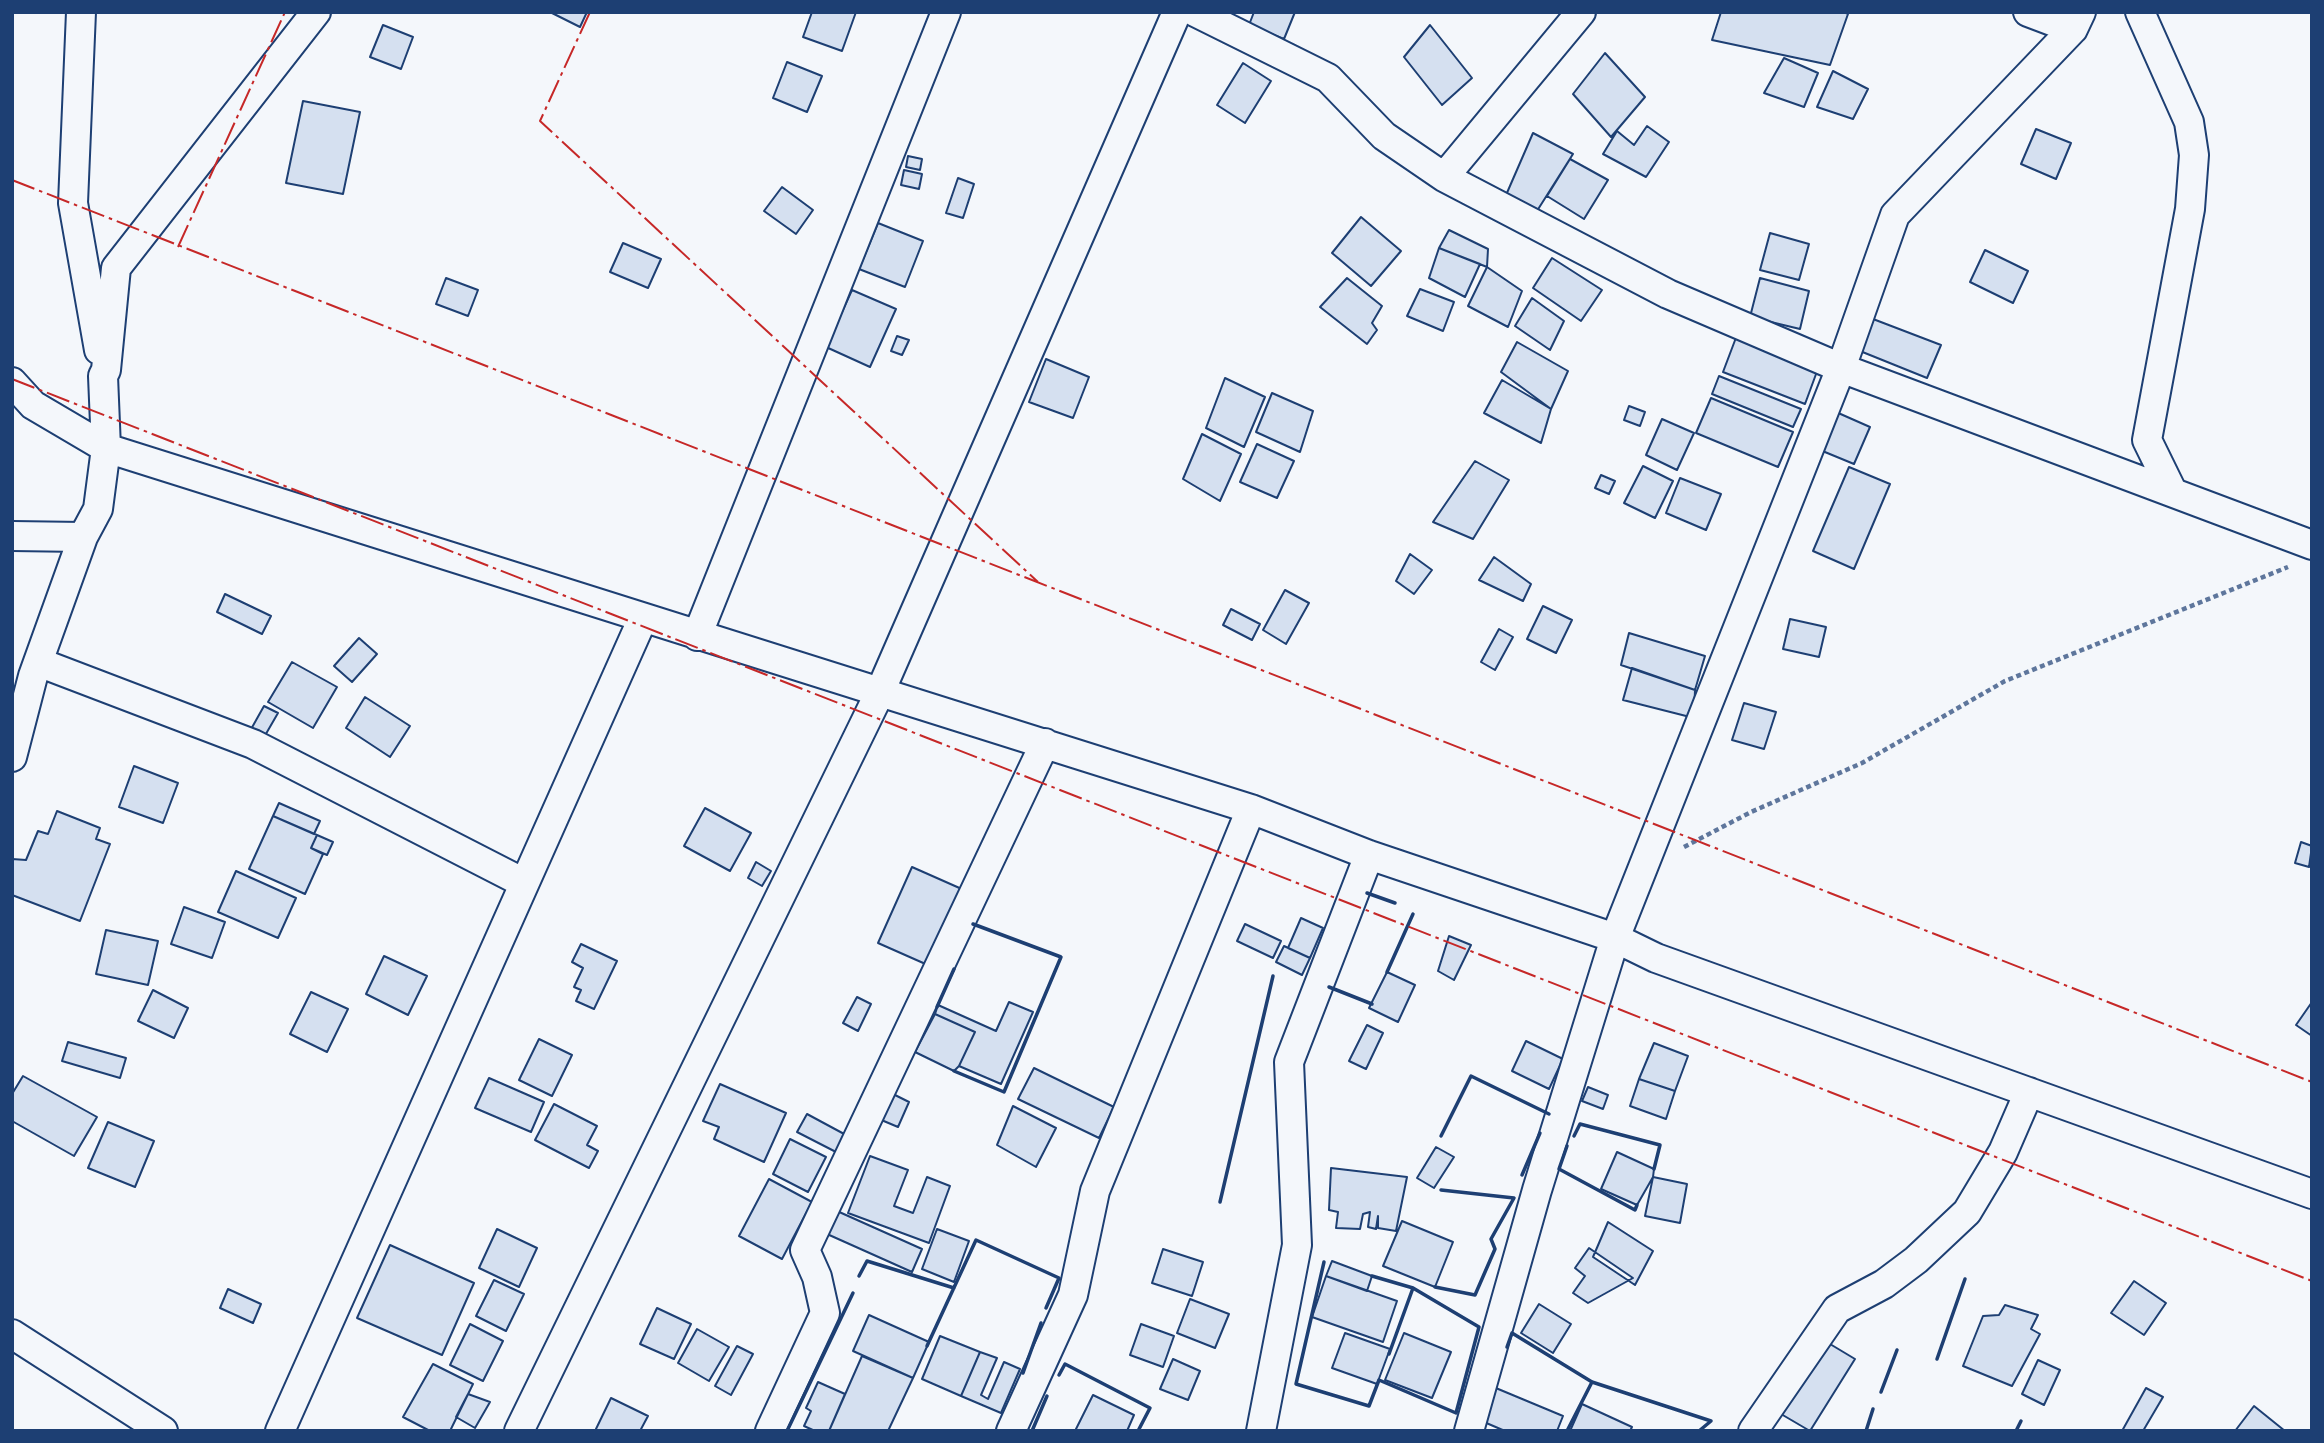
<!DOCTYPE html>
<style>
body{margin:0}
#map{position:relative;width:2324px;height:1443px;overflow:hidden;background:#f4f7fb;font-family:Barlow,sans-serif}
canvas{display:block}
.frame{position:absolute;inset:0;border:14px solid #1d3f73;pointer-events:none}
</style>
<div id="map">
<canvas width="2324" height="1443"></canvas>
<div class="frame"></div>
</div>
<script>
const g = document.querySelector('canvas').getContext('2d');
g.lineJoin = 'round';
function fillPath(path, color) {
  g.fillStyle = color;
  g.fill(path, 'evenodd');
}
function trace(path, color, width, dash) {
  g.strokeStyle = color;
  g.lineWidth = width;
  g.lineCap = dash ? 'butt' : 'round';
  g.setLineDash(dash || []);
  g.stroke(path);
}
const building = new Path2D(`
 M 550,12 L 587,12 L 580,27 Z
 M 812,12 L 856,12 L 842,51 L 803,37 Z
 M 1254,12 L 1295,12 L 1284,39 L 1249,25 Z
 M 1721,12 L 1844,12 L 1848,14 L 1830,65 L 1712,40 Z
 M 383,25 L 413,37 L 401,69 L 370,57 Z
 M 1430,25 L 1472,78 L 1442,105 L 1404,57 Z
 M 1605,53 L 1645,97 L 1611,137 L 1573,94 Z
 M 1784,58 L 1818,73 L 1804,107 L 1764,93 Z
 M 787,62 L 822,76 L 807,112 L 773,98 Z
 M 1243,63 L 1271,81 L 1245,123 L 1217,105 Z
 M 1833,71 L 1868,89 L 1853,119 L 1817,107 Z
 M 303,101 L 360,112 L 343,194 L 286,183 Z
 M 1647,126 L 1669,142 L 1646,177 L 1603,154 L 1617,131 L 1634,145 Z
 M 2036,129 L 2071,143 L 2056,179 L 2021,164 Z
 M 1533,133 L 1573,154 L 1530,222 L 1503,202 Z
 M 908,156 L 922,159 L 920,170 L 906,167 Z
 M 1570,159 L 1608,180 L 1584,219 L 1547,196 Z
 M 904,170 L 922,174 L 919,189 L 901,185 Z
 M 958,178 L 974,184 L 963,218 L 946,213 Z
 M 782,187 L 813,210 L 796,234 L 764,211 Z
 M 1361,217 L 1401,251 L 1371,286 L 1332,253 Z
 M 878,223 L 923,241 L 905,287 L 859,269 Z
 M 1449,230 L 1488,249 L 1487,267 L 1439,248 Z
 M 1770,233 L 1809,244 L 1799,280 L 1760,270 Z
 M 623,243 L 661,259 L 648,288 L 610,272 Z
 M 1439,248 L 1480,264 L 1465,297 L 1429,278 Z
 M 1985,250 L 2028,271 L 2013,303 L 1970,282 Z
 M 1552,258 L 1602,290 L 1581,321 L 1533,288 Z
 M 1487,267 L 1522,291 L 1508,327 L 1468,306 Z
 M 446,278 L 478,290 L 468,316 L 436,304 Z
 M 1347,278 L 1382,306 L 1372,323 L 1377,330 L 1367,344 L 1320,307 Z
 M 1760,278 L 1809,291 L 1800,329 L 1750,317 Z
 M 1420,289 L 1454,302 L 1443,331 L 1407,316 Z
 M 852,290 L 896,309 L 870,367 L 826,347 Z
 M 1532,298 L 1564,321 L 1550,350 L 1515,326 Z
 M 1873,319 L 1941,345 L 1927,378 L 1860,351 Z
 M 1737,335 L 1819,366 L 1805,404 L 1723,372 Z
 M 897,336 L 909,340 L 902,355 L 891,351 Z
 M 1517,342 L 1568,371 L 1551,409 L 1501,372 Z
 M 1046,359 L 1089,377 L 1073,418 L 1029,402 Z
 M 1719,376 L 1801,409 L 1793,427 L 1712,394 Z
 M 1225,378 L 1265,397 L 1244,447 L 1206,428 Z
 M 1502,380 L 1551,409 L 1541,443 L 1484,413 Z
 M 1272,393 L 1313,411 L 1300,452 L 1256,432 Z
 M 1711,398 L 1793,432 L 1778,467 L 1696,433 Z
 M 1629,406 L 1645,412 L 1640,426 L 1624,420 Z
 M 1836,412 L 1870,427 L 1854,464 L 1820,450 Z
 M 1662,419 L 1694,433 L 1677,470 L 1646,455 Z
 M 1202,434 L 1241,454 L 1220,501 L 1183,479 Z
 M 1257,444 L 1294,461 L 1277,498 L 1240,482 Z
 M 1475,461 L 1509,480 L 1473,539 L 1433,522 Z
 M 1643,466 L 1673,481 L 1655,518 L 1624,503 Z
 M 1849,467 L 1890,484 L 1854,569 L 1813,551 Z
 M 1601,475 L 1615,481 L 1609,494 L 1595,488 Z
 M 1680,478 L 1721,494 L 1706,530 L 1666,513 Z
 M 1410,554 L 1432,570 L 1414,594 L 1396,581 Z
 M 1494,557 L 1531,584 L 1523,601 L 1479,580 Z
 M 1285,590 L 1309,603 L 1286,644 L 1263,630 Z
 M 225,594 L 271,616 L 262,634 L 217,612 Z
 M 1543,606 L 1572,620 L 1556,653 L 1527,639 Z
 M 1231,609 L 1260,624 L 1252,640 L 1223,625 Z
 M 1790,619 L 1826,627 L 1819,657 L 1783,649 Z
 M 1499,629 L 1513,637 L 1495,670 L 1481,662 Z
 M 1629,633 L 1705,656 L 1695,690 L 1621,665 Z
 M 359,638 L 377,654 L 352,682 L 334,666 Z
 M 292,662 L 337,687 L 313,728 L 268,702 Z
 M 1632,668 L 1695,690 L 1694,718 L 1623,700 Z
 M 365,697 L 410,726 L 390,757 L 346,728 Z
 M 1744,703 L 1776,712 L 1764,749 L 1732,740 Z
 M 264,706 L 278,713 L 263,739 L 250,731 Z
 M 134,766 L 178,783 L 163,823 L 119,807 Z
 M 279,803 L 320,821 L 314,834 L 273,816 Z
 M 705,808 L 751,833 L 730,871 L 684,846 Z
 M 57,811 L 100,828 L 96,839 L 110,844 L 80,921 L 12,895 L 12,859 L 26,860 L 38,831 L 48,834 Z
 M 273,816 L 317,835 L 311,848 L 323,854 L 305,894 L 249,869 Z
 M 317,835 L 333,842 L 327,855 L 311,848 Z
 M 2301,842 L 2312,846 L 2309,867 L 2295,863 Z
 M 756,862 L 771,871 L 762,886 L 748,878 Z
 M 912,867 L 964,890 L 930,966 L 878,943 Z
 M 236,871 L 296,898 L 278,938 L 218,912 Z
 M 184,907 L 225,922 L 212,958 L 171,944 Z
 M 1301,918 L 1323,928 L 1310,958 L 1288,948 Z
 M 1245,924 L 1281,941 L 1273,958 L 1237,941 Z
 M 106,930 L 158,941 L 148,985 L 96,974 Z
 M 1449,936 L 1471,945 L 1454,980 L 1438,971 Z
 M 581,944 L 617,961 L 594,1009 L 576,1001 L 581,990 L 574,987 L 583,968 L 572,962 Z
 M 1284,946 L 1310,958 L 1302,975 L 1276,962 Z
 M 384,956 L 427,976 L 408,1015 L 366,994 Z
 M 1387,972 L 1415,985 L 1398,1022 L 1369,1008 Z
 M 153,990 L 188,1008 L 174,1038 L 138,1021 Z
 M 311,992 L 348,1009 L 327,1052 L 290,1034 Z
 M 857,997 L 871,1004 L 858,1031 L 843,1023 Z
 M 1009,1002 L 1033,1012 L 1001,1084 L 959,1066 L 975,1032 L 935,1014 L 938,1005 L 996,1031 Z
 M 2312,1002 L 2312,1036 L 2296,1025 Z
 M 935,1014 L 975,1032 L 959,1066 L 954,1071 L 915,1052 Z
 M 1367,1025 L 1383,1033 L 1366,1069 L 1349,1061 Z
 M 539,1039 L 572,1055 L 552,1096 L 519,1080 Z
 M 1526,1041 L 1563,1059 L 1549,1089 L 1512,1071 Z
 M 68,1042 L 126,1058 L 120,1078 L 62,1061 Z
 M 1654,1043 L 1688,1056 L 1675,1091 L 1639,1079 Z
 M 1034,1068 L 1114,1107 L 1099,1138 L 1018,1099 Z
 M 23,1076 L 97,1117 L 74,1156 L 12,1121 L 12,1094 Z
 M 489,1078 L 544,1102 L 531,1132 L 475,1108 Z
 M 1639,1079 L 1675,1091 L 1666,1119 L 1630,1106 Z
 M 720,1084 L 786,1113 L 764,1162 L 714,1139 L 719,1127 L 703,1121 Z
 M 1588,1087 L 1608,1095 L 1603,1109 L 1582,1101 Z
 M 891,1093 L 909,1102 L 898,1127 L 879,1119 Z
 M 554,1104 L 597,1126 L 587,1145 L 598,1151 L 589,1168 L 535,1140 Z
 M 1013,1106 L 1056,1128 L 1036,1167 L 997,1145 Z
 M 807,1114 L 846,1135 L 836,1152 L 797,1132 Z
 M 108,1122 L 154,1141 L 135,1187 L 88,1168 Z
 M 790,1139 L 826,1157 L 808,1192 L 773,1174 Z
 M 1436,1147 L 1454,1157 L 1434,1188 L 1417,1178 Z
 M 1617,1152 L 1654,1169 L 1653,1177 L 1637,1205 L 1601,1189 Z
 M 870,1156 L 908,1170 L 894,1206 L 913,1213 L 927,1177 L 950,1186 L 929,1243 L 848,1213 Z
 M 1331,1168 L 1407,1177 L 1396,1231 L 1378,1228 L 1378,1216 L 1376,1229 L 1368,1227 L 1370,1212 L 1363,1214 L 1360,1229 L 1336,1228 L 1338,1212 L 1329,1210 Z
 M 1653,1177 L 1687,1184 L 1680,1223 L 1645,1216 Z
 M 769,1179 L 812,1202 L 782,1259 L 739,1236 Z
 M 837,1211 L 922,1249 L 912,1272 L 827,1234 Z
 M 1402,1221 L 1453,1242 L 1435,1287 L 1383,1266 Z
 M 1608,1222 L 1653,1251 L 1635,1285 L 1593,1257 Z
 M 497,1229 L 537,1248 L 519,1287 L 479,1268 Z
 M 937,1229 L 969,1241 L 954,1282 L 922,1269 Z
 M 390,1245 L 474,1283 L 442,1355 L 357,1318 Z
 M 1589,1248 L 1633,1278 L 1588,1303 L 1573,1293 L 1585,1276 L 1575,1268 Z
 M 1163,1249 L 1203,1262 L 1192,1296 L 1152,1283 Z
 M 1332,1261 L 1372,1276 L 1367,1291 L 1326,1276 Z
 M 1326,1276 L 1397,1301 L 1383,1342 L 1312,1317 Z
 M 494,1280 L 524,1294 L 506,1331 L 476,1316 Z
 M 2134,1281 L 2166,1303 L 2144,1335 L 2111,1313 Z
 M 228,1289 L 261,1304 L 253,1323 L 220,1308 Z
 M 1190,1299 L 1229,1314 L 1215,1348 L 1177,1333 Z
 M 1539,1304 L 1571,1324 L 1553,1353 L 1521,1333 Z
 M 2005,1305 L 2038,1315 L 2031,1329 L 2040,1334 L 2012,1386 L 1963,1366 L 1983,1316 L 1999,1315 Z
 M 657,1308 L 691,1324 L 674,1359 L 640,1344 Z
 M 869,1315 L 929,1342 L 913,1378 L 853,1351 Z
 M 470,1324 L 503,1341 L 483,1381 L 450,1365 Z
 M 1141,1324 L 1174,1336 L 1163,1367 L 1130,1355 Z
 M 697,1329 L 729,1347 L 709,1381 L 678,1363 Z
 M 1345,1333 L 1390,1349 L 1377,1384 L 1332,1368 Z
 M 1404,1333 L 1451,1352 L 1432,1398 L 1385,1380 Z
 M 940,1336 L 980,1352 L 961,1396 L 922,1379 Z
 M 1825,1341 L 1855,1359 L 1810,1431 L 1781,1414 Z
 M 737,1346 L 753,1354 L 731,1395 L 715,1386 Z
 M 980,1352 L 997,1358 L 981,1395 L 988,1399 L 1004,1362 L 1020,1369 L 1001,1413 L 961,1396 Z
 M 862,1356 L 913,1378 L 888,1431 L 829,1431 Z
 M 1173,1359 L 1200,1371 L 1188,1400 L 1160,1389 Z
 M 2038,1360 L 2060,1370 L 2044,1405 L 2022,1394 Z
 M 433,1364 L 473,1384 L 450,1431 L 430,1431 L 403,1417 Z
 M 818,1382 L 845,1394 L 829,1431 L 815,1431 L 804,1426 L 811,1411 L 806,1408 Z
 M 1491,1386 L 1563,1416 L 1557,1431 L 1505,1431 L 1477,1419 Z
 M 2146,1388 L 2163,1397 L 2143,1431 L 2122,1431 Z
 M 468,1394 L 490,1402 L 475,1428 L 456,1417 Z
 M 1093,1395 L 1134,1415 L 1127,1431 L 1075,1431 Z
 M 611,1398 L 648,1416 L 640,1431 L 595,1431 Z
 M 1582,1404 L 1632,1427 L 1630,1431 L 1570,1431 Z
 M 2254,1406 L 2285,1431 L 2235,1431 Z`);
const path = new Path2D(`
 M 1684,847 L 1751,812 L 1862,763 L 2005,681 L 2288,567`);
const minor = new Path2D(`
 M 81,12 L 73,203 L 99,350
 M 1195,12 L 1328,78 L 1384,136 L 1444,177 L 1668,294 L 1841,368 L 2312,545
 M 2028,12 L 2073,29
 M 2140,12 L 2189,122 L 2194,155 L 2190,209 L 2147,440 L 2172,491
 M 1444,177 L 1581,12
 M 12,382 L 33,405 L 106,448 L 1251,809 L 1369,855 L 1615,938 L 1656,958 L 2312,1194
 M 12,536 L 83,537
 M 697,636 L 946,12
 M 38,662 L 253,744 L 524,883
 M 12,757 L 33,676 L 83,537 L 98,509 L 106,448 L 103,376 L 106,370 L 116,268 L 316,12
 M 12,1334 L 163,1431
 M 280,1431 L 643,618
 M 519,1431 L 880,692 L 1177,12
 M 770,1431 L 825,1313 L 817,1277 L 805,1250 L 1045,743
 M 1011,1431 L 1073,1295 L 1095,1191 L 1251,809
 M 1261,1431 L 1297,1245 L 1289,1062 L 1369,855
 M 1469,1431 L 1537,1190 L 1615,938 L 1841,368 L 1895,215 L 2073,29 L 2081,12
 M 1753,1431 L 1837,1309 L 1884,1284 L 1916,1260 L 1967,1212 L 2003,1152 L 2029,1092`);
const wall = new Path2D(`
 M 1367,893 L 1395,903
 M 1387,972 L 1413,914
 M 1329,987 L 1372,1004
 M 937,1007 L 954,969
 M 954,1071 L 1004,1092 L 1061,957 L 973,924
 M 1441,1136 L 1471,1076 L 1549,1114
 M 1574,1136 L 1580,1124 L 1660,1145 L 1654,1169
 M 1567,1146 L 1559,1169 L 1635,1210 L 1637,1205
 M 1522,1175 L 1540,1133
 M 1220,1202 L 1273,976
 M 1324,1262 L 1296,1384 L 1369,1406 L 1379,1380 L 1456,1413 L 1479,1327 L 1413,1288 L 1372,1276
 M 859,1276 L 867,1261 L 954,1288
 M 1435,1287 L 1475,1295 L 1495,1249 L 1491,1239 L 1514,1198 L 1441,1190
 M 927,1346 L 976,1240 L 1059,1278 L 1046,1308
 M 1507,1347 L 1512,1333 L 1592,1382 L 1711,1421 L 1699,1431
 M 1389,1354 L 1413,1288
 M 1937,1359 L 1965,1279
 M 1023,1373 L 1041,1323
 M 1059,1375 L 1065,1364 L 1150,1408 L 1138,1431
 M 1881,1392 L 1897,1350
 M 787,1431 L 853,1293
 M 1032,1431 L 1047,1396
 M 1567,1431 L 1592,1382
 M 1866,1431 L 1873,1409
 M 2016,1431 L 2021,1421`);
const power = new Path2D(`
 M 590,12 L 540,121 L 1038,582
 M 12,180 L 2312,1082
 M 178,247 L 285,12
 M 12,379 L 2312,1281`);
fillPath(building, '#d5e0f0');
trace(building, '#1d3f73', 2);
trace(minor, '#1d3f73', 32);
trace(path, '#5e769c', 4.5, [5, 3.5]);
trace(minor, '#f4f7fb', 28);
trace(wall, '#1d3f73', 3.5);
trace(power, '#c62828', 2, [24, 5, 3.5, 5]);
</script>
